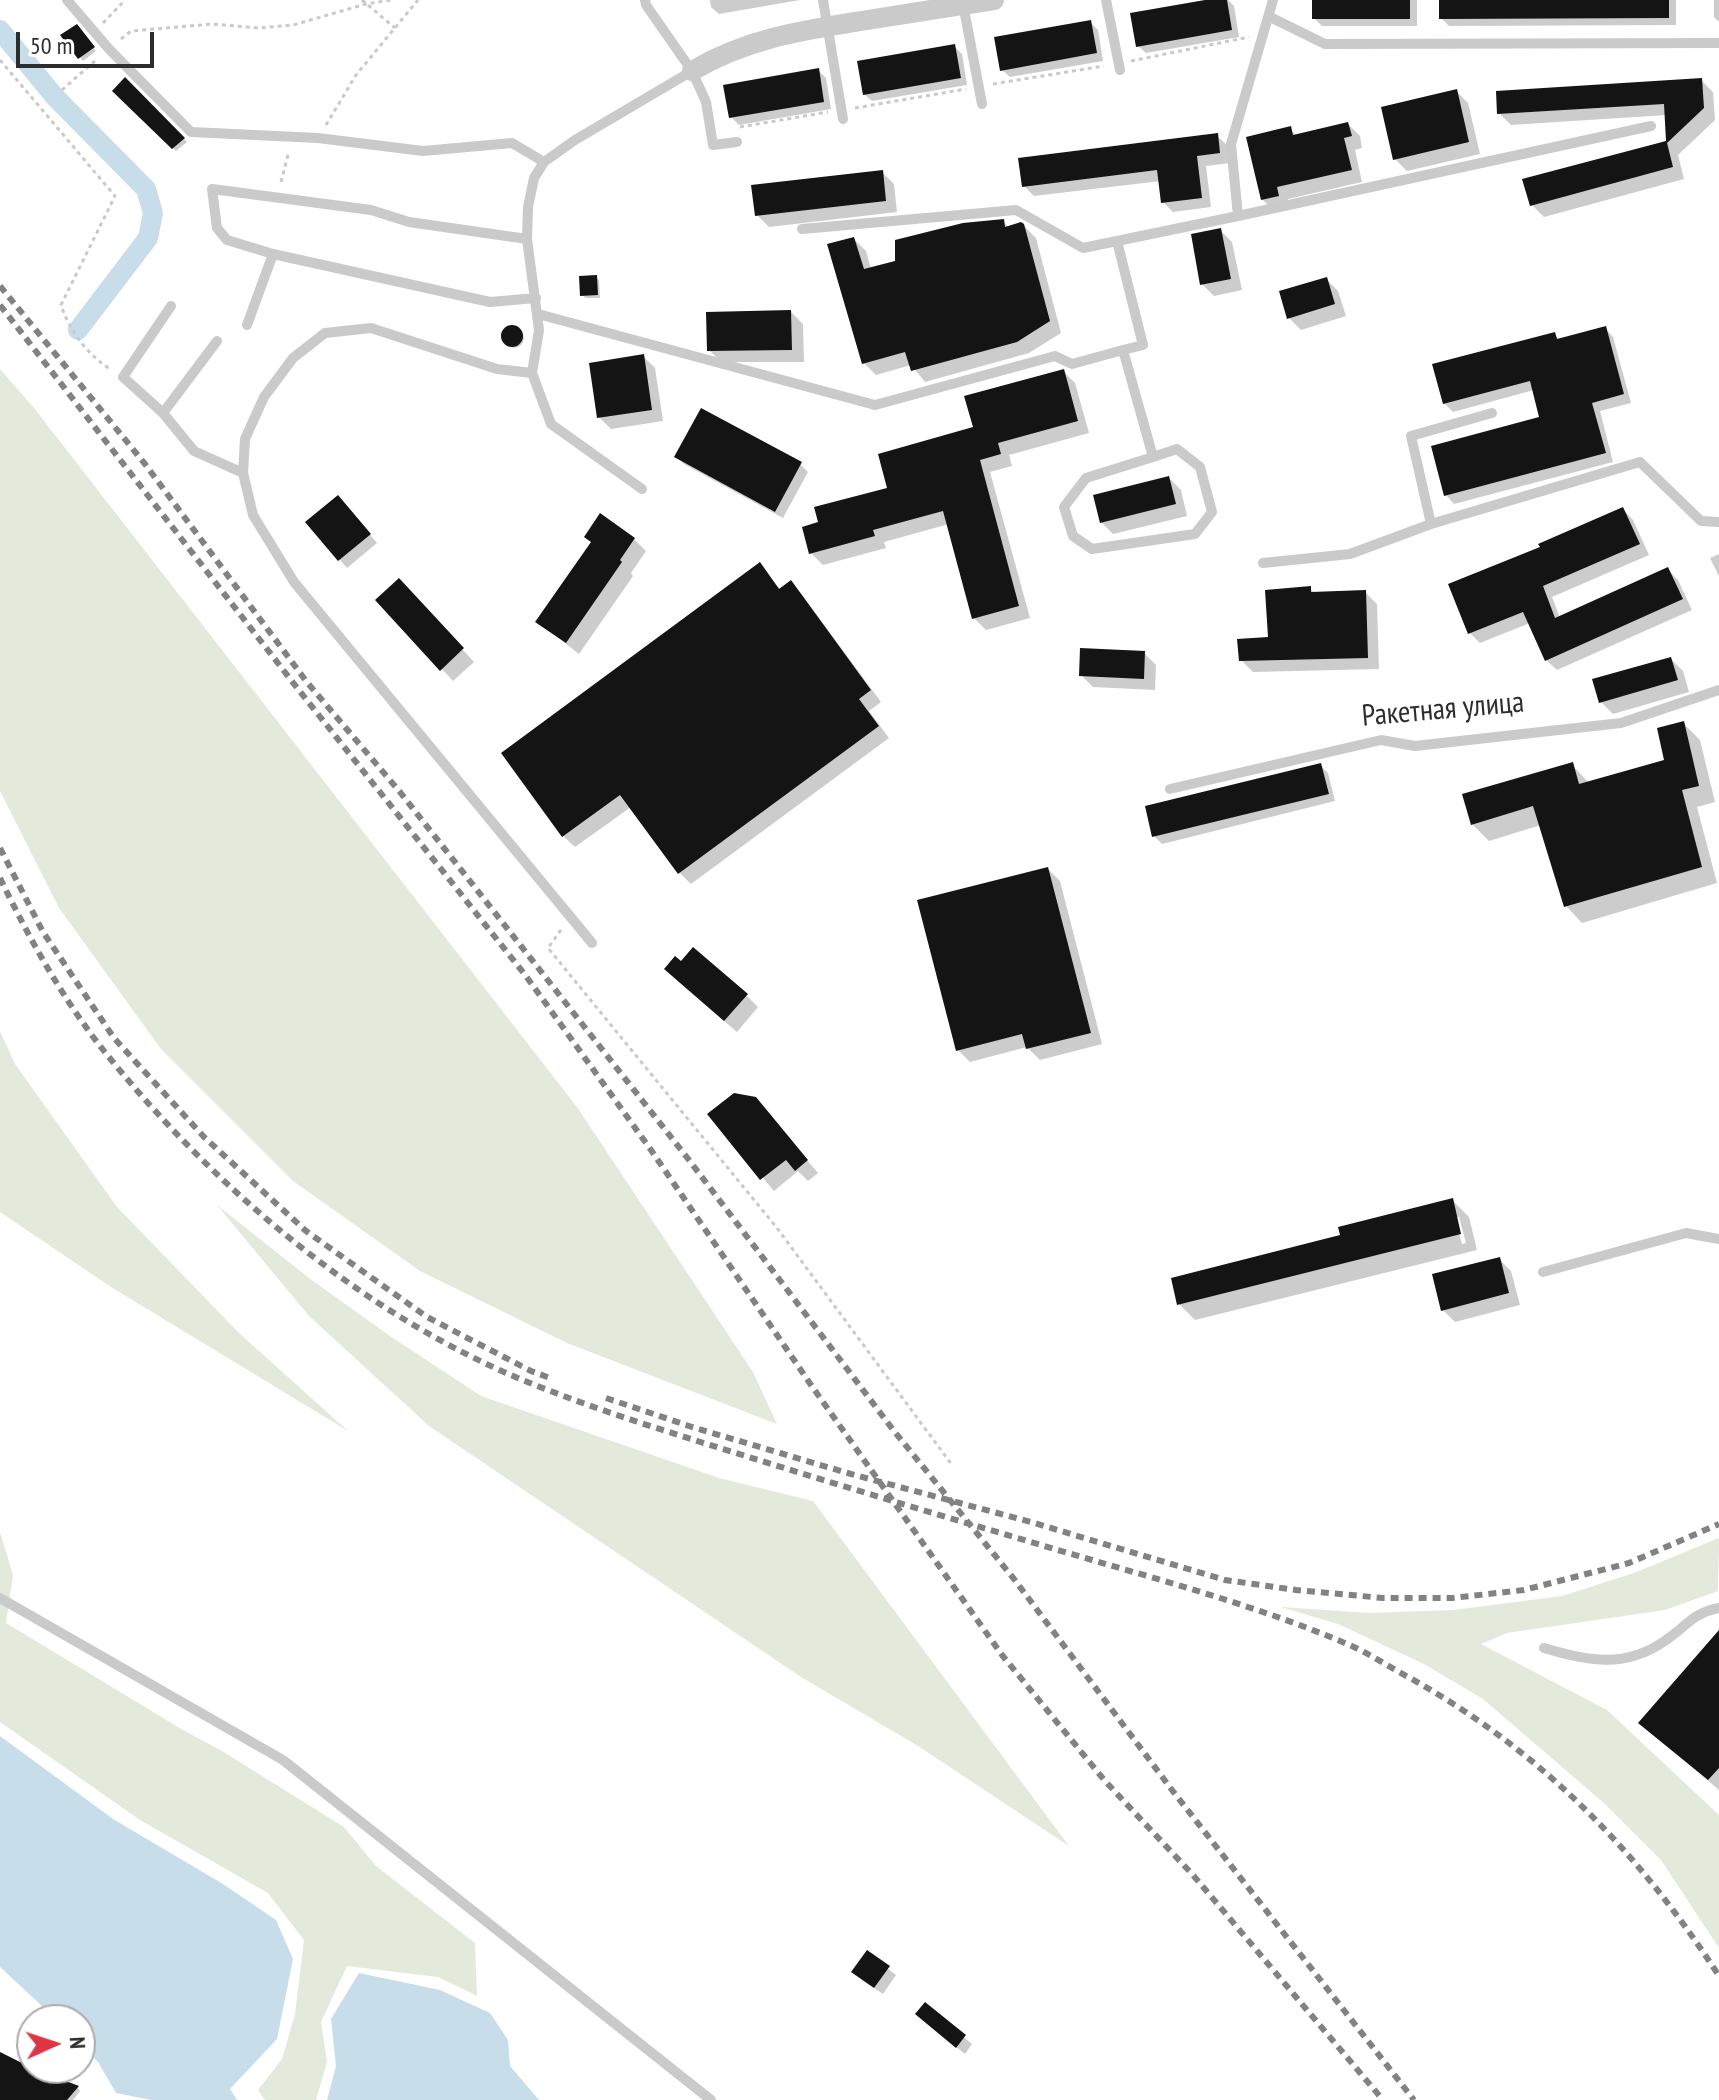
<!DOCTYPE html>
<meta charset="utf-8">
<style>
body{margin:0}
#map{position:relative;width:1719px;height:2100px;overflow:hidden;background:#fff;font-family:"PT Sans Narrow",sans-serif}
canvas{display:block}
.north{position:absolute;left:16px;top:2004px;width:80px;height:80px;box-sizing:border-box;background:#fff;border:2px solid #ababab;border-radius:50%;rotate:87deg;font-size:22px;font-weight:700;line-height:32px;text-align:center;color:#2d2d2d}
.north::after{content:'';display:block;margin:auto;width:28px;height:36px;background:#de3544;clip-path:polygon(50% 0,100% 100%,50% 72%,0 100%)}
.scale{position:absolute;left:16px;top:32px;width:138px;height:36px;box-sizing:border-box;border:4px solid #2d2d2d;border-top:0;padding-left:10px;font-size:24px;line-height:28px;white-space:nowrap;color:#2d2d2d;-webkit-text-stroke:6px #fff;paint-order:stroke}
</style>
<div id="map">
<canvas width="1719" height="2100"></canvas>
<div class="north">N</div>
<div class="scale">50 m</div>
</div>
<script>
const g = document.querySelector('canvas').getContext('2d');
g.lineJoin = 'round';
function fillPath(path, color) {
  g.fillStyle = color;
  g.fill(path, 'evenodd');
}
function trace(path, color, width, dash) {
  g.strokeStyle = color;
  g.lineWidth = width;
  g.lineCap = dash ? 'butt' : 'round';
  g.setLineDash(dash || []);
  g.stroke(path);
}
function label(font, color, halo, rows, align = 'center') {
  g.font = font + ' "PT Sans Narrow",sans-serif';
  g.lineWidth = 8;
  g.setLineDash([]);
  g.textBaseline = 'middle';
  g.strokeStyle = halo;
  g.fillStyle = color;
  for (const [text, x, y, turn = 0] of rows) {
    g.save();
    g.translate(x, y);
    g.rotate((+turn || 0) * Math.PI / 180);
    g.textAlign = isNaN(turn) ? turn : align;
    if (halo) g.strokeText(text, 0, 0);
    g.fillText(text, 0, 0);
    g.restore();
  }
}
const green = new Path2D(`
 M 0,369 L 34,408 L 577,1107 L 753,1372 L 777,1424 L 567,1343 L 420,1271 L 293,1181 L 161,1049 L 59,908 L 0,791 Z
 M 0,1031 L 15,1064 L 117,1207 L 239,1333 L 348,1431 L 111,1287 L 0,1212 Z
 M 217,1205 L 309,1278 L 390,1336 L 481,1396 L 719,1478 L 813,1501 L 1069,1846 L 918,1746 L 801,1677 L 429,1426 L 309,1316 Z
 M 0,1532 L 13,1575 L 6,1623 L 183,1730 L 222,1751 L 344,1827 L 376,1866 L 475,1943 L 477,1996 L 438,1977 L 347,1966 L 321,2022 L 327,2062 L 316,2100 L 265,2100 L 258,2090 L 282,2059 L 295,2014 L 304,1940 L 268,1893 L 140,1820 L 0,1722 Z
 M 1719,1538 L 1718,1591 L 1665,1610 L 1507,1633 L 1481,1644 L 1607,1710 L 1719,1815 L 1719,1948 L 1661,1860 L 1605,1804 L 1483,1699 L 1424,1664 L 1338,1624 L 1281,1607 L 1369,1613 L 1453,1610 L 1562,1596 L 1634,1573 Z`);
const water = new Path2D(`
 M 0,1736 L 113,1819 L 223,1884 L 276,1920 L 293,1959 L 277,2039 L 230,2089 L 237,2100 L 151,2100 L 116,2093 L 98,2062 L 80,2043 L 80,2020 L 57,2020 L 0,1967 Z
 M 359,1973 L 440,1990 L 490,2013 L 508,2040 L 510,2066 L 539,2100 L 327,2100 L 336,2066 L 331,2019 Z`);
const shadow = new Path2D(`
 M 710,0 L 800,0 L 719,14 L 711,7 Z
 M 1217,0 L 1228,0 L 1234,6 L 1239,37 L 1146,53 L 1138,46 Z
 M 1314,0 L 1417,0 L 1417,26 L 1322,26 L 1314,18 Z
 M 1441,0 L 1676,0 L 1676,25 L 1449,26 L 1441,18 Z
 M 1714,0 L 1719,0 L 1719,22 L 1714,17 Z
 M 1090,22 L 1098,30 L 1103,61 L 1010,77 L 1002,70 Z
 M 80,30 L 96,51 L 83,61 L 63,36 Z
 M 954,46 L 962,54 L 967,85 L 872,101 L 864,94 Z
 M 818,70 L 826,78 L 831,109 L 739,125 L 731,117 Z
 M 125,80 L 187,142 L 176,151 L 115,91 Z
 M 1701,80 L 1713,92 L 1715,120 L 1678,155 L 1684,179 L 1544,217 L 1532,205 L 1525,180 L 1668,142 L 1666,115 L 1511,125 L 1499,113 Z
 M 1456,91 L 1468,103 L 1480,154 L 1407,171 L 1395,159 Z
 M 1348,124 L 1360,136 L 1362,148 L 1355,150 L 1362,182 L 1288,199 L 1290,208 L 1274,211 L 1262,199 L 1290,129 L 1297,136 Z
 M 1217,136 L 1228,146 L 1230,163 L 1206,166 L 1211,207 L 1173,212 L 1163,202 L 1161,181 L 1034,196 L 1024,186 Z
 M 882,172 L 894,184 L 897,212 L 769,227 L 757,215 Z
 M 1003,221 L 1009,228 L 1023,225 L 1036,238 L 1061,333 L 1029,353 L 925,382 L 911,365 L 876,375 L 864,363 L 854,239 L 866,251 L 871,269 L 897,262 Z
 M 1220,230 L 1232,242 L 1242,290 L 1214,296 L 1202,284 Z
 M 596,277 L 599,280 L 600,298 L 586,298 L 582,295 Z
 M 1326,279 L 1338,291 L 1346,316 L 1301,330 L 1289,318 Z
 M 791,312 L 803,324 L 804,362 L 721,362 L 709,350 Z
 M504 338a10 10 0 1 1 20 0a10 10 0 1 1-20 0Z
 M 1605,328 L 1613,337 L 1631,403 L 1600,411 L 1613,462 L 1454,504 L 1446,495 L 1542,418 L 1534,390 L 1453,412 L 1444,403 L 1554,334 L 1560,340 Z
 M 643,356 L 655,368 L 663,421 L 611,429 L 599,417 Z
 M 1063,371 L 1075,383 L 1089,433 L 1009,455 L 1012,466 L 990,472 L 1030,618 L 986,630 L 974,618 L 949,524 L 884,542 L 886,548 L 823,565 L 811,553 L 820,524 L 890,489 Z
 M 677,457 L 800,464 L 808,472 L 783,518 L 684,464 Z
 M 1169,478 L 1181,490 L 1187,516 L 1113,534 L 1101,522 Z
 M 345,505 L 377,543 L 347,568 L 308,522 Z
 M 1623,509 L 1633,520 L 1649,555 L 1552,597 L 1560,618 L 1668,570 L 1678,580 L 1692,610 L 1557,670 L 1546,660 L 1530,623 L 1480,643 L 1470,633 L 1542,548 Z
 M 634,539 L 646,551 L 631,573 L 633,576 L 579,654 L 538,622 Z
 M 1719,554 L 1719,576 L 1710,558 Z
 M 760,565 L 781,590 L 791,583 L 802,595 L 881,702 L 869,711 L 889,738 L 691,884 L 679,872 L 631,807 L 575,847 L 563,836 Z
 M 1310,588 L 1315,594 L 1365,592 L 1377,604 L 1379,669 L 1253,672 L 1241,660 L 1271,639 Z
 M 411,593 L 474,662 L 453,681 L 442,669 Z
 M 1144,653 L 1156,665 L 1155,690 L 1093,687 L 1081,675 Z
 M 1671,659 L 1683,671 L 1689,692 L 1613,714 L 1601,702 Z
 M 1683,723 L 1700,740 L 1715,802 L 1697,807 L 1717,883 L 1582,923 L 1566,906 L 1541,825 L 1489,841 L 1472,824 L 1572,765 L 1589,783 L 1666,761 Z
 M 1320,765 L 1328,773 L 1335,801 L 1162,844 L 1154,836 Z
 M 1048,869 L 1060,881 L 1102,1044 L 1040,1060 L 1027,1047 L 970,1062 L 958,1050 Z
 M 678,981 L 746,995 L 758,1007 L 737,1032 Z
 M 755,1099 L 818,1173 L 808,1181 L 798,1171 L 774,1191 L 710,1115 Z
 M 1452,1200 L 1469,1217 L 1477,1250 L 1195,1320 L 1179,1304 L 1343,1236 ZM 1455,1217 L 1459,1217 L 1466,1243 L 1462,1244 Z
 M 1499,1259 L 1511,1271 L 1520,1305 L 1455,1322 L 1443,1310 Z
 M 1719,1634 L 1719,1790 L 1641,1723 Z
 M 867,1953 L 896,1975 L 883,1994 L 861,1979 Z
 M 925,2005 L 972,2044 L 965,2054 L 925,2022 Z
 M 0,2054 L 78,2088 L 80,2091 L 73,2100 L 1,2100 Z`);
const canal = new Path2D(`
 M 0,30 L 55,97 L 146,189 L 153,213 L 148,238 L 78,330`);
const building = new Path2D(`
 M 1205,0 L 1227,0 L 1232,30 L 1136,47 L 1130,13 Z
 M 1312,0 L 1410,0 L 1410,19 L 1312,19 Z
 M 1439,0 L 1669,0 L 1669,18 L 1439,19 Z
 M 1091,20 L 1097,53 L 1000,71 L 994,37 Z
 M 77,24 L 95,47 L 78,59 L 60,35 Z
 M 955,44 L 961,78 L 863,95 L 857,61 Z
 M 819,68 L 824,102 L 729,118 L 723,85 Z
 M 125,77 L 185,138 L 172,149 L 112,91 Z
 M 1702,78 L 1704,108 L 1667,143 L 1673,167 L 1530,206 L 1522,179 L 1666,141 L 1664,104 L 1497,114 L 1496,91 Z
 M 1457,89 L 1469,142 L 1393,160 L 1381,107 Z
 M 1348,122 L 1352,136 L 1344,138 L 1352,170 L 1277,187 L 1279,196 L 1261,200 L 1246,137 L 1291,126 L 1293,135 Z
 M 1218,133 L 1220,153 L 1197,156 L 1202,198 L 1161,203 L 1157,170 L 1022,187 L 1018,158 Z
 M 883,170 L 886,201 L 755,216 L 751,185 Z
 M 1004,219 L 1005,227 L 1021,222 L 1024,224 L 1050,321 L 1017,342 L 911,371 L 905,352 L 862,364 L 827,244 L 854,237 L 864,269 L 895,261 L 895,240 L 963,223 Z
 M 1221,228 L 1231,279 L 1200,285 L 1191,234 Z
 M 597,275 L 598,295 L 580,296 L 579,276 Z
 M 1327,277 L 1335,304 L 1287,319 L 1279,291 Z
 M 791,310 L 792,350 L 707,351 L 706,312 Z
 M501 336a11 11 0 1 1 22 0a11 11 0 1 1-22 0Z
 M 1606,326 L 1624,394 L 1592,403 L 1606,453 L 1444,496 L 1431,446 L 1539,417 L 1530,381 L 1443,404 L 1432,364 L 1555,332 L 1557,339 Z
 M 644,354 L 652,410 L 597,418 L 589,363 Z
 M 1064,369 L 1078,421 L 998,443 L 1001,454 L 980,460 L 1019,606 L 972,619 L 943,511 L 873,530 L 875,536 L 809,554 L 802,527 L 818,522 L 814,507 L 887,488 L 878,454 L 973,427 L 964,396 Z
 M 701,408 L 802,462 L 775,512 L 674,457 Z
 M 1169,476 L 1176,504 L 1100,523 L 1093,495 Z
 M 338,495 L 371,534 L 338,561 L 305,522 Z
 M 1623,507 L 1640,544 L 1543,586 L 1555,618 L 1668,567 L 1683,599 L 1545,661 L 1523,612 L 1468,634 L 1448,584 L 1540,547 L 1538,544 Z
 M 600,513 L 635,538 L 620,560 L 622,562 L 566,643 L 535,622 L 591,542 L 584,537 Z
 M 760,562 L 779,589 L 791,580 L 871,690 L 859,699 L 879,726 L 678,874 L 620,795 L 562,837 L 501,753 Z
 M 399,578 L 464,648 L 440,671 L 375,600 Z
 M 1311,586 L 1311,592 L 1366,590 L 1368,658 L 1239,661 L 1237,639 L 1268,637 L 1265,590 Z
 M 1080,648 L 1145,651 L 1144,679 L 1079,676 Z
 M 1671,657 L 1678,680 L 1599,703 L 1592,679 Z
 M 1684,721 L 1699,786 L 1682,790 L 1702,867 L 1564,907 L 1533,806 L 1471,825 L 1462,794 L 1573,762 L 1579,784 L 1664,760 L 1657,728 Z
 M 1321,763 L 1329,794 L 1152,837 L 1145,806 Z
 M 1048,867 L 1091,1033 L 1026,1049 L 1022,1034 L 956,1051 L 917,900 Z
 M 693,947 L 748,994 L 724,1021 L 664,969 L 675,956 L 681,961 Z
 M 734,1093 L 756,1097 L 808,1160 L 795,1171 L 786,1160 L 760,1180 L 707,1114 Z
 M 1453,1198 L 1461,1234 L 1177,1305 L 1171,1278 L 1340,1235 L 1338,1227 Z
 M 1500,1257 L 1509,1293 L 1441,1311 L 1432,1274 Z
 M 1719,1630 L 1719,1768 L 1708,1780 L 1638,1723 Z
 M 867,1950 L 890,1966 L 874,1988 L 851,1972 Z
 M 925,2002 L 966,2035 L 956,2048 L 915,2014 Z
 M 0,2052 L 32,2068 L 79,2086 L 67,2100 L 0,2100 Z`);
const path = new Path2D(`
 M 362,0 L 395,28
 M 103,23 L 125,0
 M 121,39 L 131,31 L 212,24 L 259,28 L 293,25 L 366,4 L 391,0
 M 0,60 L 115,196 L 61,305 C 69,330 88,356 112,370
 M 1131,61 L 1249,37
 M 993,84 L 1104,66
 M 62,90 L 97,59
 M 855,108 L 966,89
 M 326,125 L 356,75 L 418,0
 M 740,127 L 828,112
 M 281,182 L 289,151
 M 561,930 L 548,948 L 777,1228 L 952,1465`);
const service = new Path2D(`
 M 67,0 L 109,49 L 191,132 L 318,138 L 423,151 L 512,143 L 544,162
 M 645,0 L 646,5 L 692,71 L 706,102 L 713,145 L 737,142
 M 823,0 L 843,119
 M 1106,0 L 1120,70
 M 963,4 L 982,104
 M 1270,17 L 1325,44 L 1719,43
 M 1238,216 L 1651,126
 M 802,229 L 1016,210 L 1083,248 L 1238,216 L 1231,144 L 1273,0
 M 527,239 L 409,222 L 371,210 L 212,189 L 217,228 L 227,240 L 273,254 L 490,302 L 536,298
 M 1117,241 L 1143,345 L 1123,350 L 1153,457 L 1177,449 L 1200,467 L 1212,512 L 1195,534 L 1092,549 L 1073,536 L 1064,507 L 1086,478 L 1153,457
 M 171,306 L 123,377 L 163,413 L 194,451 L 243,473
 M 538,314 L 875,405 L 1055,356 L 1072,364 L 1123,350
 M 247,325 L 273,254
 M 532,373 L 551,424 L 642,489
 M 163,413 L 217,341
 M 1431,524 L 1411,436 L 1492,413
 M 1263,563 L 1350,554 L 1431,524 L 1640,462 L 1701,521 L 1719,522
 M 1170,789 L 1381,740 L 1415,746 L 1621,723 L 1719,690
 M 592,943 L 294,582 L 253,515 L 243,473 L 245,439 L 264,397 L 293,358 L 325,333 L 371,328 L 497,369 L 532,373 L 539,330 L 527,239 L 528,207 L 534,178 L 544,162 L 575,140 L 692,71
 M 1543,1272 L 1686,1233 L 1719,1239
 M 0,1598 L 283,1760 L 711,2100
 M 1544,1648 C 1587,1661 1626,1669 1666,1640 C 1688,1625 1691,1614 1719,1608`);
const minor = new Path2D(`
 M 692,71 C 746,39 799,31 861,21 C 905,14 949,7 994,0`);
const rail = new Path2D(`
 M 0,286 L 145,464 L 306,681 L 400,792 L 689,1160 L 894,1431 L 1014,1579 L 1172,1790 L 1414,2100
 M 0,305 L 298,689 L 526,976 L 651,1150 L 811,1385 L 1002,1655 L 1105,1781 L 1193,1875 L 1383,2100
 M 0,848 L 43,932 L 114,1038 L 204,1137 L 306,1231 L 427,1317 L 531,1371 L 550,1378
 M 0,878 C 29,938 62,998 104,1051 C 213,1187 362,1314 525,1381 C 594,1409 665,1431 736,1453 C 854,1490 973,1525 1092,1560 C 1178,1585 1272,1611 1354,1647 C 1373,1656 1391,1668 1410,1678 C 1541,1751 1638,1851 1719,1976
 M 606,1398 L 692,1427 L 851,1474 L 1031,1522 L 1225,1580 L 1296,1590 L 1383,1598 L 1452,1598 L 1524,1590 L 1629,1563 L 1719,1524`);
const streetNames = [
 ["Ракетная улица",1443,710,-5]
];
fillPath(green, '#e3eadb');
fillPath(water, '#c8ddea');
fillPath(shadow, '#0003');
trace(canal, '#c8ddea', 20);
fillPath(building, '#141414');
trace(path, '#cacaca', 3, [4, 4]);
trace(service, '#cacaca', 10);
trace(minor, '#cacaca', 20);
trace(rail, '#828282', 6, [8, 6]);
label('30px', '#2d2d2d', '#fff', streetNames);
</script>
